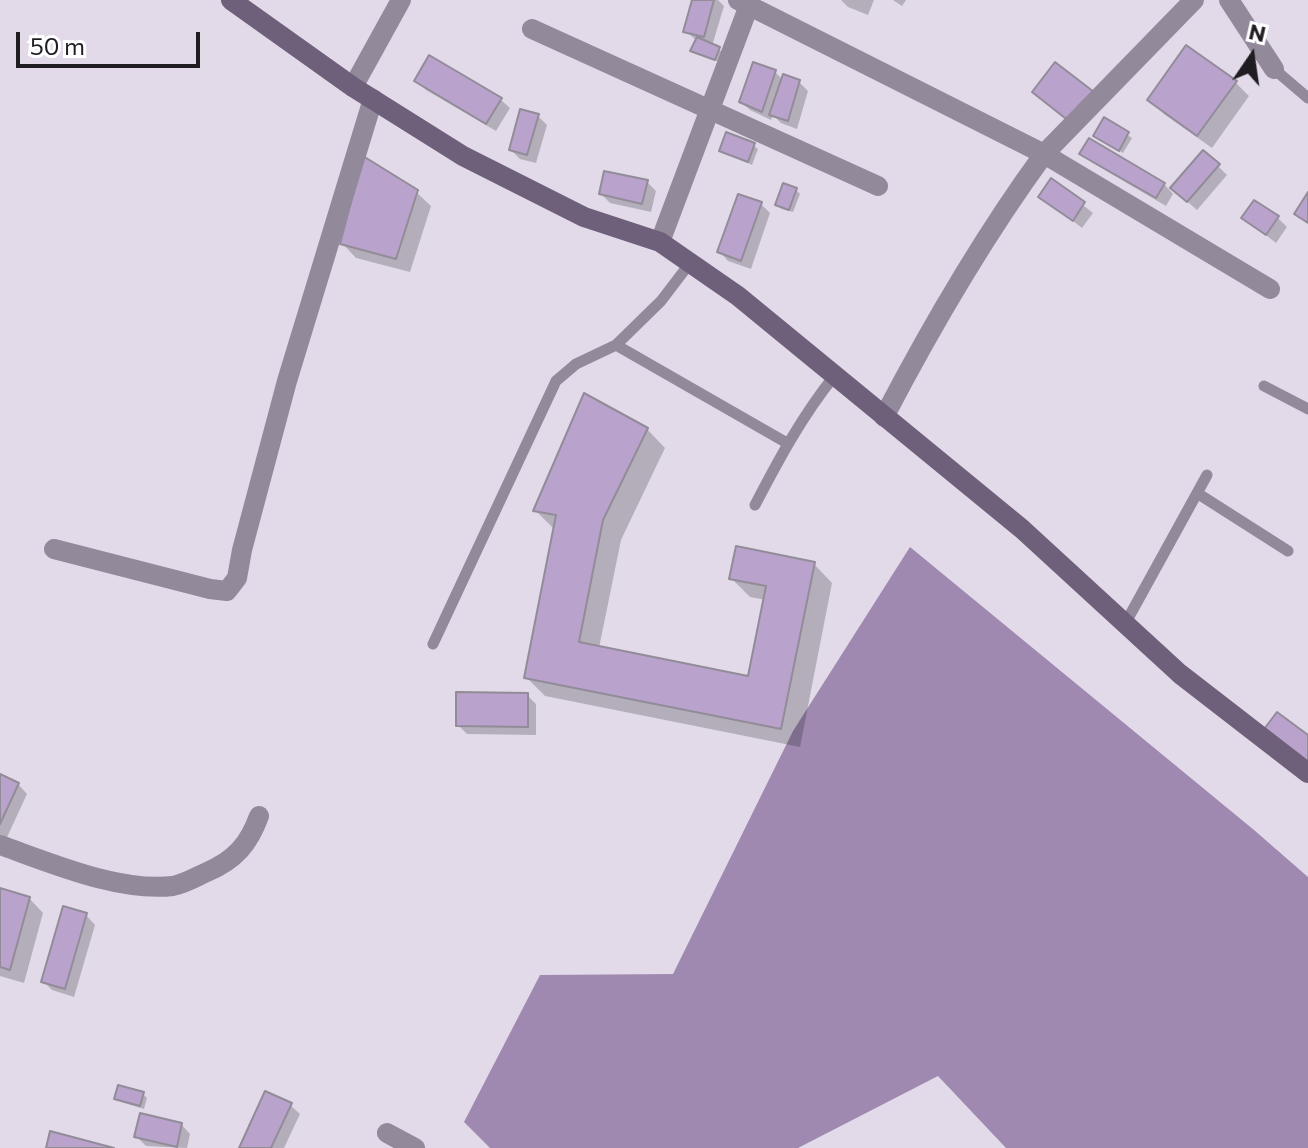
<!DOCTYPE html>
<style>
body{margin:0}
#map{position:relative;width:1308px;height:1148px;overflow:hidden;background:#e2dae9;font-family:Commissioner,sans-serif}
canvas{display:block}
.north{position:absolute;left:1212px;top:16px;width:80px;height:80px;-webkit-text-stroke:6px #fff;paint-order:stroke;rotate:13deg;font-size:22px;font-weight:700;line-height:32px;text-align:center;color:#1f1c22}
.north::after{content:'';display:block;margin:auto;width:28px;height:36px;background:#1f1c22;clip-path:polygon(50% 0,100% 100%,50% 72%,0 100%)}
.scale{position:absolute;left:16px;top:32px;width:184px;height:36px;box-sizing:border-box;border:4px solid #1f1c22;border-top:0;padding-left:10px;font-size:24px;line-height:28px;white-space:nowrap;color:#1f1c22;-webkit-text-stroke:6px #fff;paint-order:stroke}
</style>
<div id="map">
<canvas width="1308" height="1148"></canvas>
<div class="north">N</div>
<div class="scale">50 m</div>
</div>
<script>
const g = document.querySelector('canvas').getContext('2d');
g.lineJoin = 'round';
function fillPath(path, color) {
  g.fillStyle = color;
  g.fill(path, 'evenodd');
}
function trace(path, color, width, dash) {
  g.strokeStyle = color;
  g.lineWidth = width;
  g.lineCap = dash ? 'butt' : 'round';
  g.setLineDash(dash || []);
  g.stroke(path);
}
const water = new Path2D(`
 M 910,547 L 1254,830 L 1308,877 L 1308,1148 L 1006,1148 L 938,1076 L 798,1148 L 490,1148 L 464,1122 L 540,975 L 673,974 L 793,731 Z`);
const shadow = new Path2D(`
 M 694,0 L 718,0 L 724,6 L 712,46 L 723,52 L 719,62 L 692,51 L 697,41 L 686,31 Z
 M 841,0 L 874,0 L 868,15 L 848,7 Z
 M 893,0 L 906,0 L 902,6 Z
 M 775,72 L 783,80 L 799,82 L 808,91 L 797,129 L 781,123 L 773,115 L 771,120 L 750,110 L 741,101 Z
 M 417,81 L 500,99 L 510,108 L 496,131 L 426,90 Z
 M 1235,82 L 1249,96 L 1212,148 L 1164,114 L 1150,100 Z
 M 538,116 L 547,125 L 536,163 L 520,159 L 511,150 Z
 M 1105,120 L 1132,138 L 1123,153 L 1095,136 Z
 M 753,145 L 758,149 L 752,165 L 721,151 Z
 M 1082,153 L 1164,184 L 1173,194 L 1166,206 L 1091,162 Z
 M 1218,166 L 1227,175 L 1197,210 L 1182,197 Z
 M 1052,181 L 1093,213 L 1082,228 L 1041,196 Z
 M 647,182 L 656,191 L 651,212 L 610,203 L 601,194 Z
 M 796,190 L 800,194 L 793,212 L 782,209 L 778,205 Z
 M 416,192 L 431,206 L 410,272 L 356,258 L 342,243 Z
 M 761,204 L 770,213 L 751,269 L 728,261 L 719,251 Z
 M 1244,218 L 1278,218 L 1287,227 L 1276,243 Z
 M 647,429 L 665,448 L 621,540 L 599,648 L 750,678 L 766,600 L 750,597 L 731,578 L 814,564 L 832,583 L 800,747 L 545,696 L 526,677 L 554,529 L 535,510 Z
 M 527,695 L 536,704 L 536,735 L 467,734 L 458,725 Z
 M 0,776 L 18,784 L 27,794 L 3,846 L 0,845 Z
 M 0,890 L 29,898 L 43,913 L 24,983 L 0,976 Z
 M 86,915 L 95,925 L 74,997 L 52,990 L 43,981 Z
 M 143,1094 L 147,1098 L 144,1109 L 121,1102 L 116,1098 Z
 M 290,1105 L 300,1114 L 284,1148 L 241,1148 Z
 M 181,1124 L 190,1134 L 187,1148 L 146,1146 L 137,1137 Z`);
const building = new Path2D(`
 M 692,0 L 714,0 L 704,37 L 683,32 Z
 M 697,37 L 720,47 L 715,60 L 690,51 Z
 M 1186,45 L 1237,81 L 1197,136 L 1147,100 Z
 M 429,55 L 502,98 L 486,124 L 414,81 Z
 M 753,62 L 776,70 L 762,112 L 739,102 Z
 M 1055,62 L 1094,92 L 1070,122 L 1032,92 Z
 M 783,74 L 800,80 L 788,121 L 769,115 Z
 M 520,109 L 539,114 L 527,155 L 509,150 Z
 M 1104,117 L 1129,132 L 1119,151 L 1093,136 Z
 M 726,132 L 755,143 L 748,162 L 719,151 Z
 M 1089,138 L 1165,183 L 1156,198 L 1079,154 Z
 M 1203,150 L 1220,164 L 1187,202 L 1170,188 Z
 M 363,156 L 418,190 L 396,259 L 340,244 Z
 M 604,171 L 648,180 L 642,204 L 599,194 Z
 M 1051,178 L 1085,202 L 1073,221 L 1038,197 Z
 M 783,183 L 797,188 L 789,210 L 775,205 Z
 M 1308,192 L 1308,223 L 1294,214 Z
 M 738,194 L 762,202 L 741,261 L 717,252 Z
 M 1254,200 L 1279,216 L 1266,235 L 1241,218 Z
 M 584,393 L 648,428 L 603,520 L 579,642 L 748,676 L 766,586 L 729,579 L 736,546 L 815,562 L 781,729 L 524,678 L 556,515 L 533,511 Z
 M 456,692 L 528,693 L 528,727 L 456,726 Z
 M 1277,712 L 1308,735 L 1308,768 L 1261,733 Z
 M 0,774 L 19,783 L 0,824 Z
 M 0,888 L 30,897 L 10,970 L 0,967 Z
 M 63,906 L 87,913 L 65,989 L 41,982 Z
 M 118,1085 L 144,1092 L 140,1106 L 114,1099 Z
 M 265,1091 L 292,1103 L 271,1148 L 239,1148 Z
 M 140,1113 L 182,1123 L 177,1147 L 134,1137 Z
 M 50,1131 L 114,1148 L 46,1148 Z`);
const lane = new Path2D(`
 M 1274,69 L 1308,98
 M 616,345 L 787,443
 M 1264,386 L 1308,409
 M 1197,493 L 1288,551
 M 755,505 C 779,459 802,416 835,375
 M 1125,624 L 1207,475
 M 433,644 L 556,381 L 576,364 L 616,345 L 661,301 L 690,263`);
const street = new Path2D(`
 M 738,0 L 1044,154 L 1194,0
 M 1229,0 L 1274,69
 M 532,29 L 878,186
 M 353,87 L 401,0
 M 660,242 L 751,0
 M 884,417 C 931,327 984,236 1044,154 L 1270,289
 M 54,549 L 210,589 L 227,591 L 237,578 L 242,550 L 287,381 L 373,99
 M 0,845 C 51,863 118,892 173,886 C 184,884 196,877 207,872 C 235,860 249,844 259,816
 M 387,1133 L 415,1148`);
const secondary = new Path2D(`
 M 231,0 L 353,87 L 463,156 L 584,217 L 660,242 L 738,296 L 1022,529 L 1180,674 L 1308,773`);
fillPath(water, '#9f89b1');
fillPath(shadow, '#0003');
fillPath(building, '#b9a3cd');
trace(building, '#928b98', 2);
trace(lane, '#92899b', 11);
trace(street, '#92899b', 20);
trace(secondary, '#6e607a', 20);
</script>
